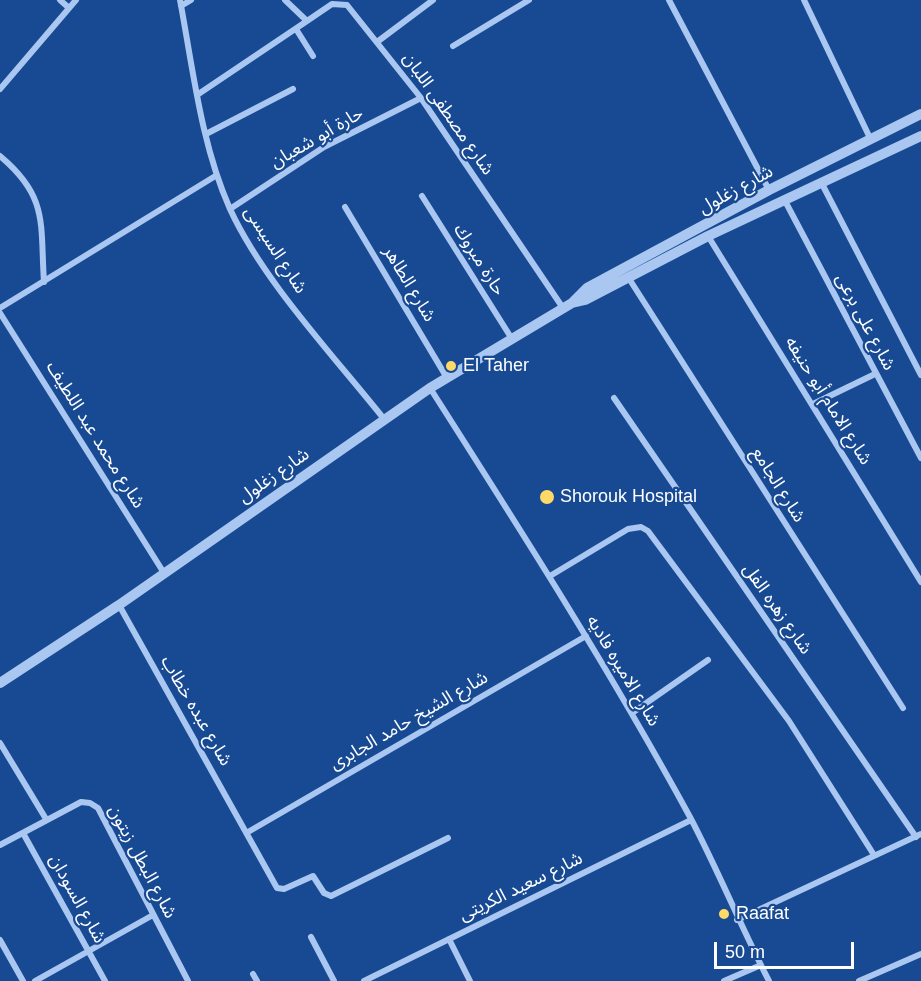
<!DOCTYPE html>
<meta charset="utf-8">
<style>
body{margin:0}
#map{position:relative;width:921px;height:981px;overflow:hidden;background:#184a94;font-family:Helvetica,sans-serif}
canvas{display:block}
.scale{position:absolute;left:714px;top:942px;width:140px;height:27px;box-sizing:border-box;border:3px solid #fff;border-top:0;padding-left:8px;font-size:18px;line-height:21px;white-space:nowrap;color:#fff;-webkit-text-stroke:4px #184a94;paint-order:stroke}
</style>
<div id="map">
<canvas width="921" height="981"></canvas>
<div class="scale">50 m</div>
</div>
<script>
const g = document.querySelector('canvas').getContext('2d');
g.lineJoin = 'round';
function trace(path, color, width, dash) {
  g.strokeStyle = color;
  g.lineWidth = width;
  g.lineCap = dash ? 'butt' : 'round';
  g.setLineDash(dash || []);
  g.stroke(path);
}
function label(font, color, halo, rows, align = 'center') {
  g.font = font + ' Helvetica,"Noto Sans Arabic",sans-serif';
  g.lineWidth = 4.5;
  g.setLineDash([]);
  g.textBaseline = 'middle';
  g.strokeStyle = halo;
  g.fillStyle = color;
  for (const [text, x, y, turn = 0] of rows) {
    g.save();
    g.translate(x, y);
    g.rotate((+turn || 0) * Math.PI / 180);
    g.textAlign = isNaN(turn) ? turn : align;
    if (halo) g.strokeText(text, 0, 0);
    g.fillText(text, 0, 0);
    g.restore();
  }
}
const minor = new Path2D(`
 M 60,0 L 69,8
 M 180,0 C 193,69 201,144 230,209 C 263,281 334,356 384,419
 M 285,0 L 307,21 L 332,4 L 347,5 L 421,98 L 563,308
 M 669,0 L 769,190
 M 804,0 L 870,138
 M 181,6 L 191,0
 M 296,29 L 313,56
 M 377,42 L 433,0
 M 453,46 L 529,0
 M 0,89 L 76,0
 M 197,95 L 307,21
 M 206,134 L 293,89
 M 0,156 C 49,197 40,224 44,282
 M 821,182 L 921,375
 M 422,196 L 512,339
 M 784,199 L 921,458
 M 345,207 L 447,378
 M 230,209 L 324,147 L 421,98
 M 708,236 L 921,582
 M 628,277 L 903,708
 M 0,308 L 217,175
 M 0,313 L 164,573
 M 430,388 C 520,529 610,670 690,817 C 718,870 741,927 769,981
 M 614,398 L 916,837
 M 813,404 L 875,374
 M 550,576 L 628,529 L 641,527 L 648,531 L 789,721 L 874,855
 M 119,605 L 277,888 L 284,889 L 313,876 L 324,893 L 331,896 L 448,838
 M 632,713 L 708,660
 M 0,743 L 46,819
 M 248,832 L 586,636
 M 23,833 L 105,981
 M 0,845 L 81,802 L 90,803 L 98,808 L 188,981
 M 737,920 L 921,834
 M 311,937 L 334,981
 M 449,939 L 470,981
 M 0,940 L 23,981
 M 253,974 L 257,981
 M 35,981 L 153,915
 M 364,981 L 691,820
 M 724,981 L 761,965
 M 859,981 L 921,954`);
const tertiary = new Path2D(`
 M 572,303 L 585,300 L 708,236 L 921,136
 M 0,683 L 119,605 L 430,388 L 572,303 L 587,288 L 769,190 L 921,114`);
const markers = [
 [451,366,6,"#ffd968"],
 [547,497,8,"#ffd968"],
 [724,914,6,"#ffd968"]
];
const streetNames = [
 ["شارع مصطفى اللبان",448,114,55],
 ["حارة أبو شعبان",317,138,-30],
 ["شارع زغلول",736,190,-29],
 ["شارع السيسى",275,250,57],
 ["حارة مبروك",479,260,58],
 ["شارع الطاهر",409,284,59],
 ["شارع على برعى",865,322,62],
 ["شارع الامام أبو حنيفه",828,401,58],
 ["شارع محمد عبد اللطيف",95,435,58],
 ["شارع زغلول",274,476,-35],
 ["شارع الجامع",778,485,58],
 ["شارع زهره الفل",777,609,55],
 ["شارع الاميره فاديه",623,671,59],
 ["شارع عبده خطاب",196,711,60],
 ["شارع الشيخ حامد الجابرى",409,721,-30],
 ["شارع البطل زيتون",142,862,62],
 ["شارع سعيد الكريتى",521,887,-26],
 ["شارع السودان",77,899,61]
];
const poiNames = [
 ["El Taher",463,366],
 ["Shorouk Hospital",560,497],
 ["Raafat",736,914]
];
trace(minor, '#a9c7f0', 6);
trace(tertiary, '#a9c7f0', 10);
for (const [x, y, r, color] of markers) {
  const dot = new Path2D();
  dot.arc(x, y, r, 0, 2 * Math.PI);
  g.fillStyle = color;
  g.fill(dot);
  trace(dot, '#184a94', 2);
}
label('18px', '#fff', '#184a94', streetNames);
label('18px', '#fff', '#184a94', poiNames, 'left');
</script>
